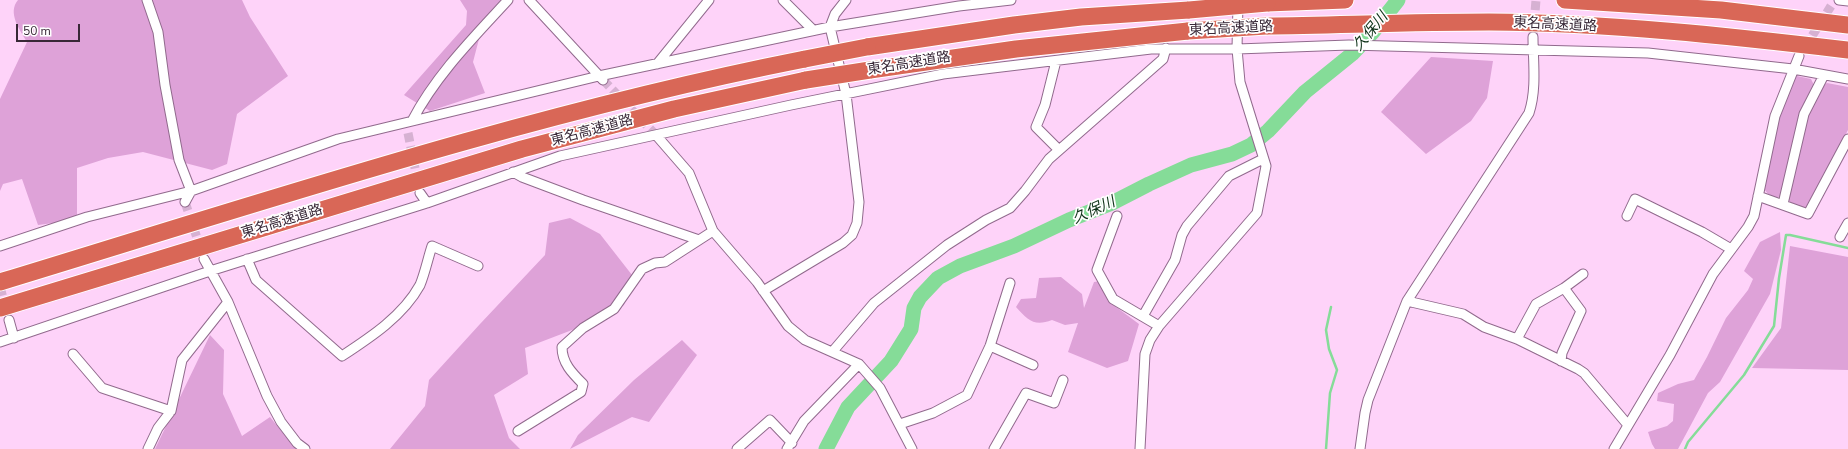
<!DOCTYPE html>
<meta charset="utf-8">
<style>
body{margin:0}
#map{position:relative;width:1848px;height:449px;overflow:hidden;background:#fed3f9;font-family:"Nunito Sans",sans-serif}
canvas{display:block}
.scale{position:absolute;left:16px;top:24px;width:64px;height:18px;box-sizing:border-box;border:2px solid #382837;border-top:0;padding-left:5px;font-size:12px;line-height:14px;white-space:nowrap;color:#382837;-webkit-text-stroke:3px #fff;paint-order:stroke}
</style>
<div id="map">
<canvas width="1848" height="449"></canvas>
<div class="scale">50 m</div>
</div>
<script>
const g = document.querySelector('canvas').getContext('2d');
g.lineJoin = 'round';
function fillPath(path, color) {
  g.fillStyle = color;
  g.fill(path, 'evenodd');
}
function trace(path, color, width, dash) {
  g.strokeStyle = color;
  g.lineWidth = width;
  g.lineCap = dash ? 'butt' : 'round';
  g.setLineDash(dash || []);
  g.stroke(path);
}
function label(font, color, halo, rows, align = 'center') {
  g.font = font + ' "Nunito Sans","Noto Sans JP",sans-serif';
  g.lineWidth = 3.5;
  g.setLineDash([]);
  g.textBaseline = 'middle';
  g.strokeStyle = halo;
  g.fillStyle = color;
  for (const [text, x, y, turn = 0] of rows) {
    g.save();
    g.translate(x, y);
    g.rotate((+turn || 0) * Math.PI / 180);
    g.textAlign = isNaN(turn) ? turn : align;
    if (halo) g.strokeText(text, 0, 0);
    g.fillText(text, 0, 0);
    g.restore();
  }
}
const green = new Path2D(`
 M 18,0 L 242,0 L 250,17 L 288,76 L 237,114 L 227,164 L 212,170 L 143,152 L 108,158 L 77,168 L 77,220 L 38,225 L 22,179 L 3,184 L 0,191 L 0,99 L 27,42 C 20,30 7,13 18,0 Z
 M 460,0 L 502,0 L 479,39 L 473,62 L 485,93 L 430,111 L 404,95 L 466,25 L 467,11 Z
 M 1431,57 L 1493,61 L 1487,98 L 1471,121 L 1426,154 L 1381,112 Z
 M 1797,76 L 1811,79 L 1814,85 L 1781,196 L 1776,198 L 1768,194 L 1764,189 L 1780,116 L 1794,77 Z
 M 1827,83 L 1848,87 L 1848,130 L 1809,206 L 1804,208 L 1791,204 L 1788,198 L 1808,116 L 1822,86 Z
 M 570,218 L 600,234 L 632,275 L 624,305 L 593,322 L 525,348 L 528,374 L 494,395 L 509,438 L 520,449 L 390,449 L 425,406 L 429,380 L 480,324 L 545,255 L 549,223 Z
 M 1780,232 L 1781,250 L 1770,294 L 1720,382 L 1708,393 L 1678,449 L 1655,449 L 1652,444 L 1648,432 L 1667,426 L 1673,421 L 1674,404 L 1657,401 L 1658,393 L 1678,384 L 1694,380 L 1707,357 L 1726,318 L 1748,290 L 1753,279 L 1744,271 L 1760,242 Z
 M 1790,246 L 1848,257 L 1848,370 L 1752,368 L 1781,328 Z
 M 1061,277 L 1082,294 L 1084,308 L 1094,282 L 1100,281 L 1108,301 L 1139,324 L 1128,361 L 1107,368 L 1068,352 L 1078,323 L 1065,325 L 1052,320 C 1034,327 1028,320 1016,307 L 1021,299 L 1036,298 L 1039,278 Z
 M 210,335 L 224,350 L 223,394 L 242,436 L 270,417 L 296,449 L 155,449 Z
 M 682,340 L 697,355 L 649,422 L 632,417 L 570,449 L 578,435 L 634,380 Z`);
const stream = new Path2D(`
 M 1326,449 L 1330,393 L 1337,370 L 1329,349 L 1326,330 L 1331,307
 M 1685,449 L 1688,442 L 1744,375 L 1774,326 L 1779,278 L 1786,235 L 1790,235 L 1848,248`);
const river = new Path2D(`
 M 826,449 L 848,407 L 891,361 L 911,329 L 914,308 L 920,297 L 938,278 L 960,266 L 1014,246 L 1069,220 L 1112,203 L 1149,184 L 1191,165 L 1232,154 L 1251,145 L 1268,131 L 1305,92 L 1352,54 L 1372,33 L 1398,0`);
const streetTunnel = new Path2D(`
 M 1533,37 L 1536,0
 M 1805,47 L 1831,6
 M 603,80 L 656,135
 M 408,133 L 418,183
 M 185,202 L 201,250
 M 0,287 L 6,309`);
const street = new Path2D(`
 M 147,0 L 158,32 L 165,85 L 179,160 L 191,191 L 185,202
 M 529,0 L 603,80
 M 783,0 L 813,30
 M 1839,0 L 1848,1
 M 1056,61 L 1045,105 L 1036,127 L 1059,150
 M 657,64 L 709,0
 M 412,121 C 436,75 473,38 508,0
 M 656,135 L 689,173 L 713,231 L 757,282 L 788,326 L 805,340 L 859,364 L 880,388 L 912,449
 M 513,172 L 522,177 L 583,200 L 699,240
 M 420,193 L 427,203
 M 1758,196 L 1808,214 L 1848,139
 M 1783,204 L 1804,114 L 1824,75
 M 1117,216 L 1097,270 L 1113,299 L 1159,326
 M 1627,216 L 1635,199 L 1702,232 L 1731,249
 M 1840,237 L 1848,223
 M 0,246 L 87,217 L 191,191 L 338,139 L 599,76 L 830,27 L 959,6 L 1011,0
 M 204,259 L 228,302 L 267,396 L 281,422 L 297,443 L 305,449
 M 247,259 L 256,280 L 342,356 C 371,337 403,316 420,285 C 425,273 428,258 432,246 L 478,266
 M 763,291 L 843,243 L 852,235 L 857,223 L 859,202 L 846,94 L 830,27 L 835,14 L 846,0
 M 1407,301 L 1463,314 L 1484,327 L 1517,339 L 1578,369 L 1584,373 L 1628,425
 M 1143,316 L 1175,260 L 1182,235 L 1187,226 L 1229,176 L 1263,159
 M 9,320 L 14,338
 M 1517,339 L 1536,304 L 1564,288 L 1583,274
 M 0,342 L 210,271 L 427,203 L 560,156 L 791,105 L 943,74 L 1151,49 L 1237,49 L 1349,45 L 1648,53 L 1793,69 L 1848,79
 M 990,346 L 1033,365
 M 833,351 L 874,303 L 947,245 L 986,220 L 1010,208 L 1025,191 L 1049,159 L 1163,59 L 1166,48
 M 73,354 L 102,388 L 171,411
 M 1561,361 L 1562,353 L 1581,311 L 1564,288
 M 900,424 L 933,413 L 967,395 L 990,346 L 1010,283
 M 518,431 L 581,392 L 583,384 C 572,373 562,363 562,347 L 583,328 L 614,309 L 642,269 L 655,263 L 665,262 L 713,231
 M 148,449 L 158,428 L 171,411 L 182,360 L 228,302
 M 737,449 L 770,420 L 792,443
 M 787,449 L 804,421 L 859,364
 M 994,449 L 1026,393 L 1054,403 L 1063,380
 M 1140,449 L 1145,354 L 1150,340 L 1159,326 L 1257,213 L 1266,166 L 1240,82 L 1237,49 L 1238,3
 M 1360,449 L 1365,413 L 1368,400 L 1407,301 L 1529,113 C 1537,89 1533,61 1533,37
 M 1614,449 L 1670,355 L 1713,274 L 1748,227 L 1754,216 L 1775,116 L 1799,56`);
const highway = new Path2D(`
 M 1565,0 L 1721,10 L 1848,25
 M 1267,3 L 1345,0
 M 1266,26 C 1340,25 1415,22 1489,22 C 1609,23 1729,36 1848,50
 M 867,47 L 1014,25 L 1081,17 L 1189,10
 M 870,70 L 1016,49 L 1188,31
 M 0,282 C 266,201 531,113 805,59
 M 0,308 L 522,149 L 674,109 L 806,80`);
const highwayBridge = new Path2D(`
 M 1189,10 L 1267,3
 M 1188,31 L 1266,26
 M 805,59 L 867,47
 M 806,80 L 870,70`);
const streetNames = [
 ["東名高速道路",1555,25,3],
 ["東名高速道路",1231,29,-3],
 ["東名高速道路",909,64,-9],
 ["東名高速道路",592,131,-15],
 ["東名高速道路",282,222,-17]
];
const waterNames = [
 ["久保川",1371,32,-50],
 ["久保川",1094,211,-24]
];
fillPath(green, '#dea2d8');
trace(stream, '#85dc98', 2.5);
trace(river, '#85dc98', 15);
trace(streetTunnel, '#d6b1d2', 9, [9, 4.5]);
trace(street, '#916a8d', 11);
trace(highway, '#fff', 19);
trace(street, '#fff', 9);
trace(highway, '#d96757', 17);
trace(highwayBridge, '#fff', 19, []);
trace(highwayBridge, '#d96757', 17);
label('14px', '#382837', '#fff', streetNames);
label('italic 15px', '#0f3319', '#fff', waterNames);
</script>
